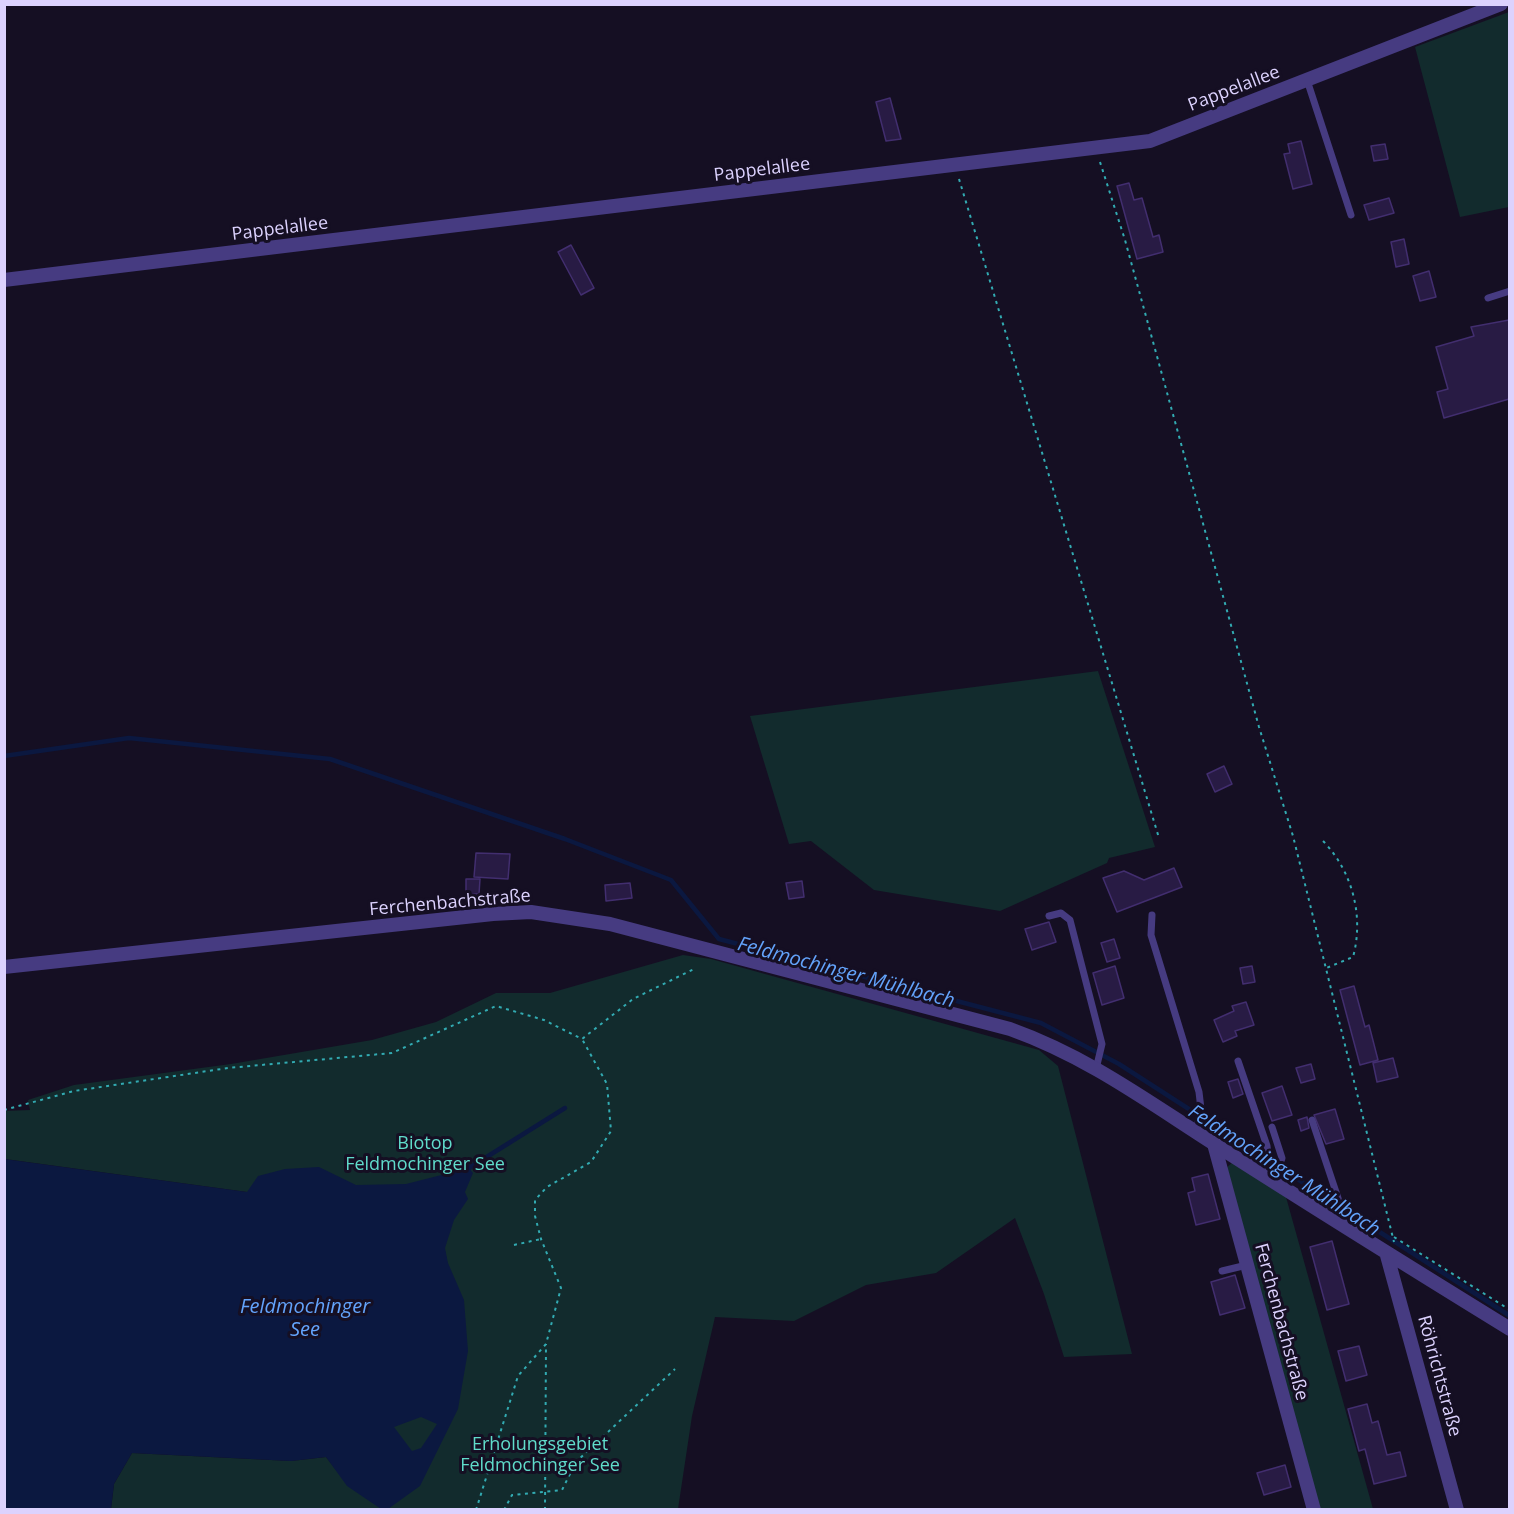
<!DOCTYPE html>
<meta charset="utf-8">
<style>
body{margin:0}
#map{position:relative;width:1514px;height:1514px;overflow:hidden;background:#150f23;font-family:"Open Sans",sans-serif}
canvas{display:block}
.frame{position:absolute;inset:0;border:6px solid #dcd2fe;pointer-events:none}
</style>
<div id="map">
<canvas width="1514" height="1514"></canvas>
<div class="frame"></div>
</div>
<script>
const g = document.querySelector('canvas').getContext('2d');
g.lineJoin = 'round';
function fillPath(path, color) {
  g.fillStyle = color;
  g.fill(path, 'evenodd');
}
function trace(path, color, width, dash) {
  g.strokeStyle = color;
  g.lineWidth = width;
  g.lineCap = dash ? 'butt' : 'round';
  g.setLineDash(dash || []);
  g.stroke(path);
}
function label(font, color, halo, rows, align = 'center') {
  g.font = font + ' "Open Sans",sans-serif';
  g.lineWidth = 6;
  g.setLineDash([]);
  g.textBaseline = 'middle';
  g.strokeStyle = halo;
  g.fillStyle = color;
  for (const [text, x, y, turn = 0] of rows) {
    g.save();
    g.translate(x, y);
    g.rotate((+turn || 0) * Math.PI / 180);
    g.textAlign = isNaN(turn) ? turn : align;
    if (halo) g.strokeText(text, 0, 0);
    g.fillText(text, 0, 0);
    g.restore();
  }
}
const green = new Path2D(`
 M 1509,12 L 1509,207 L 1460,217 L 1415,47 Z
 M 1098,671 L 1155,847 L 1109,858 L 1107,863 L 1000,911 L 874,890 L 811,841 L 789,844 L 750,716 Z
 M 683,955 L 711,959 L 1039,1050 L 1058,1066 L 1132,1354 L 1064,1357 L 1044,1294 L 1015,1218 L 936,1273 L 866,1285 L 794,1321 L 715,1317 L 692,1416 L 678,1509 L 111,1509 L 114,1484 L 132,1453 L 291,1461 L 326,1457 L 340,1475 L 247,1192 L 5,1159 L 4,1111 L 30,1110 L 28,1100 L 74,1085 L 231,1064 L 372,1040 L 436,1022 L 496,993 L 550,993 Z
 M 1233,1162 L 1286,1197 L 1373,1509 L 1317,1509 L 1226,1168 Z`);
const water = new Path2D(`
 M 4,1159 L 247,1192 L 258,1176 L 285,1169 L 319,1167 L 356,1185 L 406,1184 L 469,1168 L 473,1173 L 465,1192 L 468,1199 L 454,1220 L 445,1248 L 448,1263 L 464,1300 L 468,1351 L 458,1409 L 420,1486 L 388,1509 L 381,1509 L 347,1486 L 326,1457 L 291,1461 L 132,1453 L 114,1484 L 111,1509 L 5,1509 ZM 421,1417 L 437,1424 L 421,1448 L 412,1451 L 394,1427 Z`);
const stream = new Path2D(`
 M 4,756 L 129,738 L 330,759 L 565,839 L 671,880 L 719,939 L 1041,1023 L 1119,1064 L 1510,1316
 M 469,1168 L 565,1108`);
const building = new Path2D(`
 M 890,98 L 901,139 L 886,141 L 876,102 Z
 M 1301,141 L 1312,184 L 1293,189 L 1284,154 L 1290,153 L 1288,144 Z
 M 1385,144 L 1388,159 L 1374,161 L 1371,146 Z
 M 1129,183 L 1134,200 L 1142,198 L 1153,237 L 1159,235 L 1163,252 L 1137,259 L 1117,186 Z
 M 1389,198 L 1394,213 L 1369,220 L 1364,205 Z
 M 1404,239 L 1409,264 L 1396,267 L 1391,242 Z
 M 571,245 L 594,288 L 581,295 L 558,252 Z
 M 1429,271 L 1436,297 L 1420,301 L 1413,276 Z
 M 1509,320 L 1509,399 L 1444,418 L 1437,392 L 1448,389 L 1436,347 L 1474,336 L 1471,327 Z
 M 1224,766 L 1232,784 L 1215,792 L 1207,774 Z
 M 476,853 L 510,854 L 508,879 L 474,877 Z
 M 1174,868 L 1182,887 L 1117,912 L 1103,878 L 1124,871 L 1144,880 Z
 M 466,879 L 480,879 L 479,894 L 466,894 Z
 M 802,881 L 804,897 L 789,899 L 786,883 Z
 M 630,883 L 632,898 L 606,901 L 605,885 Z
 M 1049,922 L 1056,942 L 1032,950 L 1025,929 Z
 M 1114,939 L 1120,958 L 1107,962 L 1101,943 Z
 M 1115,966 L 1124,998 L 1102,1005 L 1093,973 Z
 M 1252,966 L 1255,982 L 1243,984 L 1240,968 Z
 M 1354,986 L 1365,1027 L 1369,1025 L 1378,1060 L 1360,1065 L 1340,990 Z
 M 1246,1002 L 1254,1025 L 1235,1031 L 1237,1036 L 1223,1042 L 1214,1020 L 1234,1011 L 1232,1006 Z
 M 1393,1058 L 1398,1077 L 1377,1082 L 1373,1063 Z
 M 1311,1064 L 1315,1079 L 1301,1083 L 1296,1068 Z
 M 1238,1079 L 1243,1094 L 1233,1098 L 1228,1082 Z
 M 1282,1086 L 1292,1115 L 1272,1121 L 1262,1093 Z
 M 1335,1109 L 1344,1139 L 1326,1144 L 1314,1115 Z
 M 1307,1117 L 1309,1128 L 1301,1131 L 1298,1120 Z
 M 1208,1174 L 1220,1219 L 1196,1225 L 1188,1193 L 1195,1191 L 1192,1178 Z
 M 1332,1241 L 1349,1304 L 1327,1310 L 1310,1247 Z
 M 1235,1275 L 1245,1308 L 1220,1315 L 1211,1282 Z
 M 1359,1346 L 1367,1375 L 1346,1381 L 1338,1351 Z
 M 1367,1404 L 1372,1423 L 1378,1421 L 1387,1455 L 1400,1452 L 1406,1476 L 1374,1484 L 1365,1449 L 1359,1451 L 1348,1409 Z
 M 1285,1465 L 1291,1487 L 1264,1495 L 1257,1473 Z`);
const path = new Path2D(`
 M 1100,162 L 1125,240 L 1259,727 L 1293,836 L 1394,1242
 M 959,179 L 1159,838
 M 1323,841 C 1353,872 1364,917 1353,957 L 1324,969
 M 4,1110 L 74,1091 L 228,1068 L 392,1053 L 496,1006 L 544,1020 L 582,1039 L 633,999 L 694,969
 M 1394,1237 L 1510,1310
 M 514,1245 L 541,1239
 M 476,1510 L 518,1376 L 546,1344 L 561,1288 L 541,1239 L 535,1216 L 535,1200 L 547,1187 L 591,1162 L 611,1131 L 607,1084 L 582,1039
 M 504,1510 L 512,1495 L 562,1490 L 576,1462 L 675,1369
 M 545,1510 L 546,1344`);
const service = new Path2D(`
 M 1307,80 L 1351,215
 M 1488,298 L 1510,291
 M 1152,915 L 1151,935 L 1199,1092 L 1201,1109 L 1196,1131
 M 1049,916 L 1061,913 L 1070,920 L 1102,1044 L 1096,1069
 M 1238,1061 L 1267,1146 L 1268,1155 L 1259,1172
 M 1312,1120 L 1338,1198 L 1344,1225
 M 1272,1127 L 1282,1158 L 1274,1181
 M 1222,1271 L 1247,1265`);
const minor = new Path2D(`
 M 4,280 L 1150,141 L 1501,4
 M 4,967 L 493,914 L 531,912 L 610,924 L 1010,1029 C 1088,1057 1147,1101 1216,1145 C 1313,1207 1411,1268 1510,1329
 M 1214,1144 L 1314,1510
 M 1386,1252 L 1457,1510`);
const streetNames = [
 ["Pappelallee",1234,89,-21],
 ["Pappelallee",762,170,-7],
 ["Pappelallee",280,229,-7],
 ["Ferchenbachstraße",450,903,-5],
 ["Ferchenbachstraße",1281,1322,75],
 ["Röhrichtstraße",1439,1376,75]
];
const parkNames = [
 ["Biotop",425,1144],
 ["Feldmochinger See",425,1165],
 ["Erholungsgebiet",540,1445],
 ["Feldmochinger See",540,1466]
];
const waterNames = [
 ["Feldmochinger Mühlbach",846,973,15],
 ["Feldmochinger Mühlbach",1284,1171,33],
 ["Feldmochinger",305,1307],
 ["See",305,1330]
];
fillPath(green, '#122b2d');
fillPath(water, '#0b1840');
trace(stream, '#0b1840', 4.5);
fillPath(building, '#281b44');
trace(building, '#422e6f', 1.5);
trace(path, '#32abb2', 2, [3, 4.5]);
trace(service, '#463b81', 7);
trace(minor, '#463b81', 14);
label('18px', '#dcd2fe', '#150f23', streetNames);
label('18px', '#60dccb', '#150f23', parkNames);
label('italic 20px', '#63a3fb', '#150f23', waterNames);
</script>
